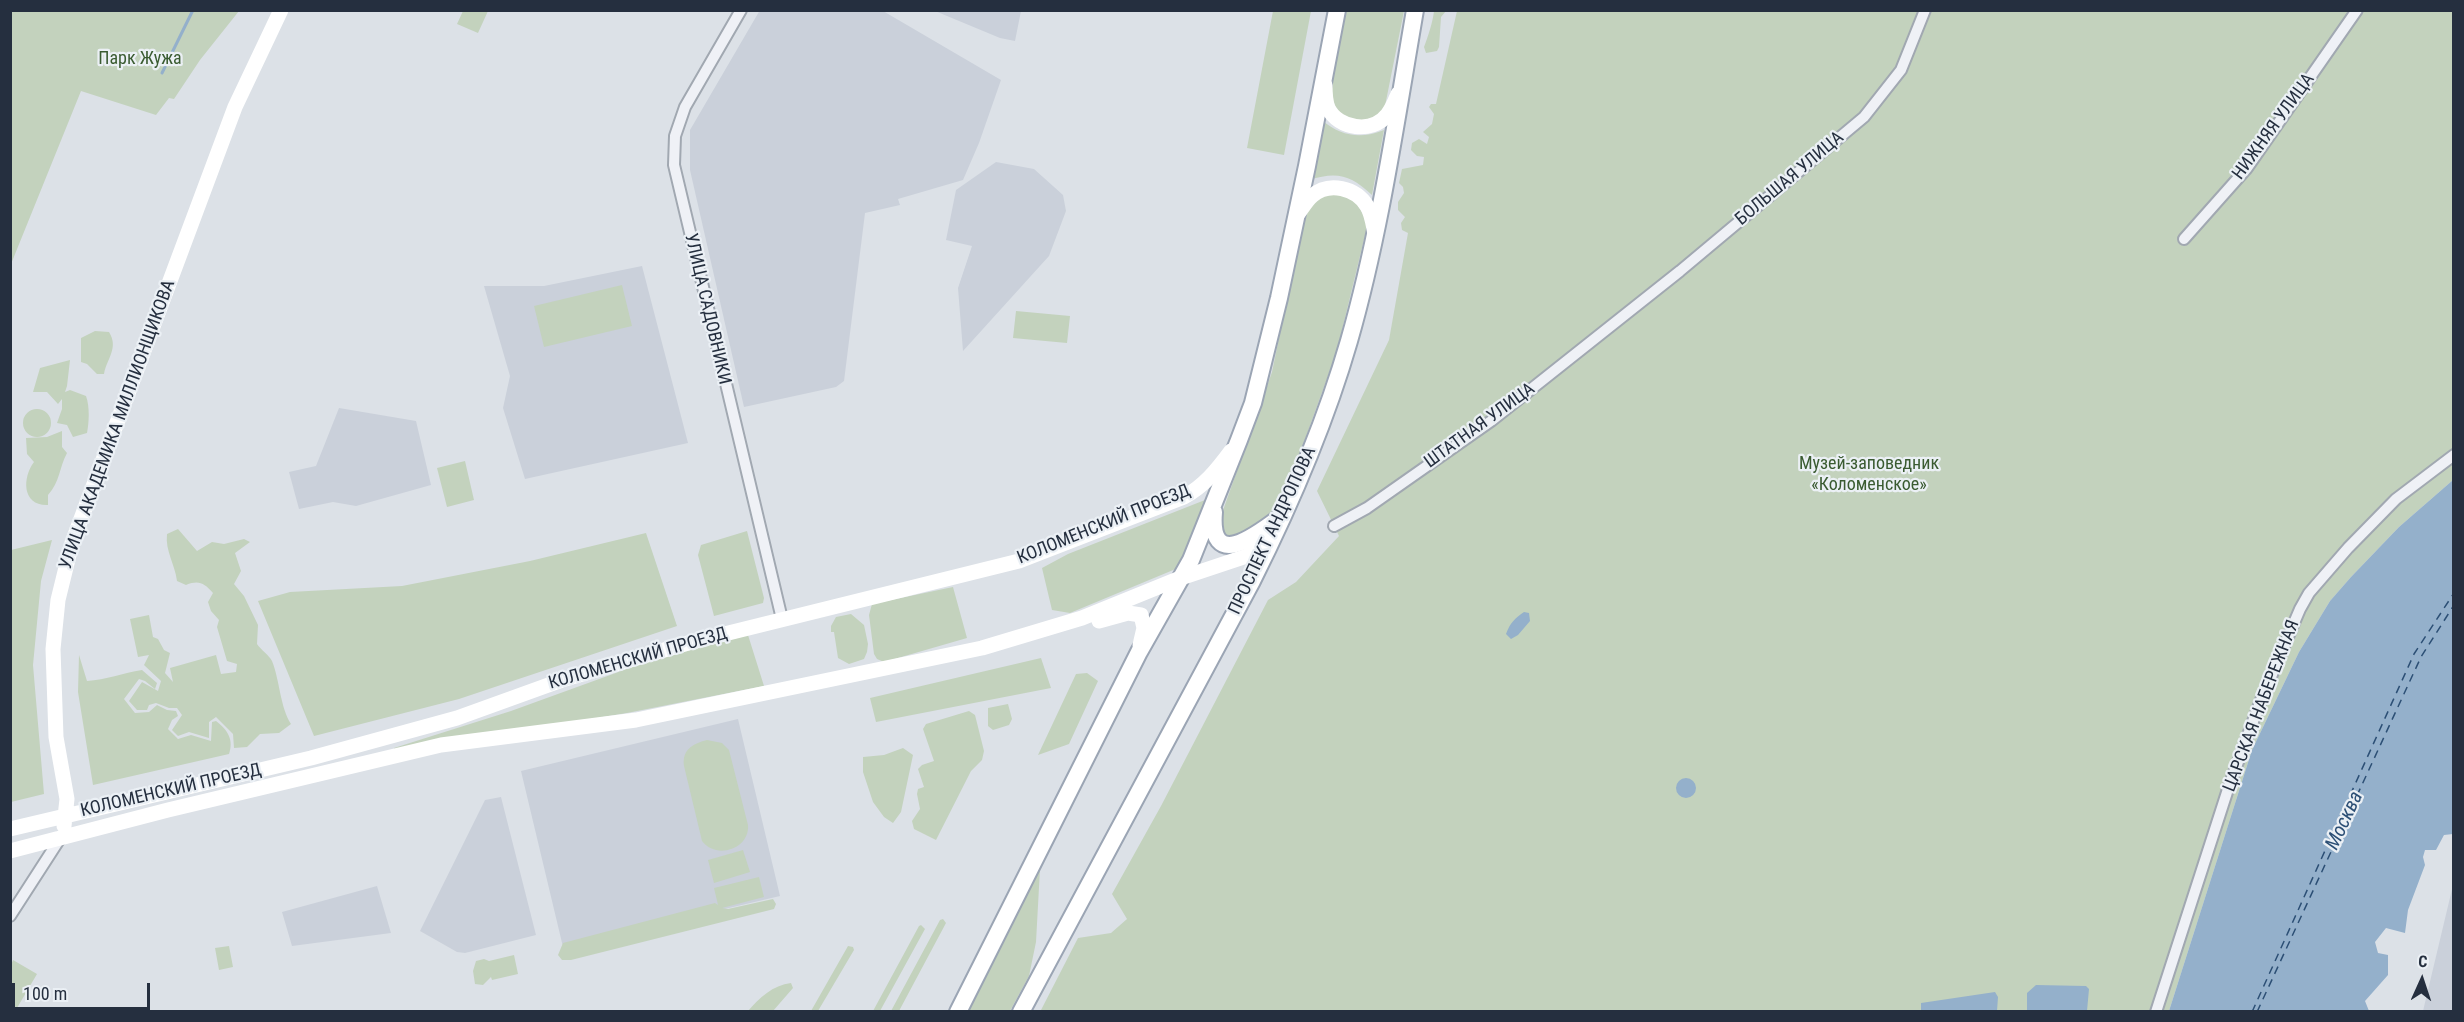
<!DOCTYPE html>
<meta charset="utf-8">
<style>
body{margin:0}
#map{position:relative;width:2464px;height:1022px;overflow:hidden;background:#dce1e7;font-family:"Roboto Condensed",sans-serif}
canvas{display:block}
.frame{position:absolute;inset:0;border:12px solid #252f3f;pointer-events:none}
.north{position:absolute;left:2392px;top:950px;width:60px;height:60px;-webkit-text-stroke:4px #ebf0f5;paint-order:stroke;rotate:3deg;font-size:16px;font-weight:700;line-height:24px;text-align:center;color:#252f3f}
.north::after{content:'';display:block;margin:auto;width:21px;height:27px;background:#252f3f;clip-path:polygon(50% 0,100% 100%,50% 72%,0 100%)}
.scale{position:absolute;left:12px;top:983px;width:138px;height:27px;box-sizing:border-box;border:3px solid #252f3f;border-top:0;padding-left:8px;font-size:18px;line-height:21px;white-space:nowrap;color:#252f3f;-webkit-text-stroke:4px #ebf0f5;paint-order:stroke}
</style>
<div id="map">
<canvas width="2464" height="1022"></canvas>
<div class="frame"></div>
<div class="north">С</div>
<div class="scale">100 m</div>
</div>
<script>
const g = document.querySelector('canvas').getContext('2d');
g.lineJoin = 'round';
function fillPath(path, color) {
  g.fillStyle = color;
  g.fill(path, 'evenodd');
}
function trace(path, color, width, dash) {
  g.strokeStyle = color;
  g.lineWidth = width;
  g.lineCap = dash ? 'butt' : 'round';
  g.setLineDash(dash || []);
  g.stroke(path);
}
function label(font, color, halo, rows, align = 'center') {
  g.font = font + ' "Roboto Condensed",sans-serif';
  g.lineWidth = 4.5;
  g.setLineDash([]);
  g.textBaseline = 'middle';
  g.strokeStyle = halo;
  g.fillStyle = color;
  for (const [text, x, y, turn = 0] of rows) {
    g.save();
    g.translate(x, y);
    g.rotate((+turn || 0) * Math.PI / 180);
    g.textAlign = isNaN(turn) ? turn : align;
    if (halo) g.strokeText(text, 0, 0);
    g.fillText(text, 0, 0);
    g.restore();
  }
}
const built = new Path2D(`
 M 760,10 L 883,11 L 1001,80 L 979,143 L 963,180 L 898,199 L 900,205 L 865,213 L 844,381 L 836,387 L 744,407 L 690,170 L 690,130 Z
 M 935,11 L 1021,11 L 1015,41 L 1000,38 Z
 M 996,162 L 1034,169 L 1063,195 L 1066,211 L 1049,256 L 963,351 L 958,288 L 972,246 L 946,240 L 956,190 Z
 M 642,266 L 688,443 L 525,479 L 503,408 L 510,376 L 484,286 L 544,286 Z
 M 339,408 L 416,421 L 431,485 L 356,506 L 333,502 L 299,509 L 289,472 L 316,466 Z
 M 738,719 L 780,896 L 563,947 L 521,771 Z
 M 501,797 L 536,935 L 465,953 L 457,952 L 420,931 L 485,800 Z
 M 2453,885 L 2453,1011 L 2423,1011 Z
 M 377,886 L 391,933 L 292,946 L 282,912 Z`);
const green = new Path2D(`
 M 10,11 L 239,11 L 200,60 L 174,99 L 169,98 L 156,115 L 81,91 L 11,264 Z
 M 463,11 L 488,11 L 478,33 L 457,24 Z
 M 1273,11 L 1311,11 L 1284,155 L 1247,148 Z
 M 1344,11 L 1404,11 L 1385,106 L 1379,114 L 1368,120 L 1352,120 L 1337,111 L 1329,90 Z
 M 1434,11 L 1446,11 L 1441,17 L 1439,47 L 1437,51 L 1426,53 L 1424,47 C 1428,37 1433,21 1434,11 Z
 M 1457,11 L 2453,11 L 2453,480 L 2399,527 L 2351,577 L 2330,601 L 2299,652 L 2252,750 L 2169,1011 L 1040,1012 L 1078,938 L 1111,933 L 1127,919 L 1112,894 L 1161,806 L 1268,600 L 1296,582 L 1339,536 L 1317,491 L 1389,340 L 1408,233 L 1402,230 L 1401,223 L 1405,217 L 1398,210 L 1398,202 L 1404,193 L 1403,187 L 1399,183 L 1402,169 L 1423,165 L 1424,157 L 1417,156 L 1411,150 L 1412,143 L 1419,139 L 1427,144 L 1429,137 L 1423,132 L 1432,124 L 1434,114 L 1429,107 L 1431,104 L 1436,104 Z
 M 1322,120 C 1341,137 1362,139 1384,130 L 1372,195 C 1351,175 1337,171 1309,180 Z
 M 1333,193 L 1355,200 L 1368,223 L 1337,351 L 1290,481 L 1278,505 L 1259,527 L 1241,538 L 1222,536 L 1221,516 L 1272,372 L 1305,212 L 1312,200 Z
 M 622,285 L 632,326 L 544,347 L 534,306 Z
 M 1016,311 L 1070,316 L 1067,343 L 1013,338 Z
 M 95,331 L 109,332 C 119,348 107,358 104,374 L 97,374 L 87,364 L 81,362 L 81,338 Z
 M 70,360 L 67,386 L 65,392 L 70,390 L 86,396 C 90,407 89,423 87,433 L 73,437 L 67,425 L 57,423 L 62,409 L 62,399 L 58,404 L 47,392 L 33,392 L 40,368 Z
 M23 423a14 14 0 1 1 28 0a14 14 0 1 1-28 0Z
 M 62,431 L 62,447 L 67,453 C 59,468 60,482 48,495 L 48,505 C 22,506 22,478 34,462 L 27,454 L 26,438 L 47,437 Z
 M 465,461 L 474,500 L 447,507 L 437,468 Z
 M 1205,500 L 1178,568 L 1070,613 L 1052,610 L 1042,568 L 1068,554 Z
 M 178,529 L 197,551 L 212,542 L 224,544 L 244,539 L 250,542 L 235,553 L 241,571 L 234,584 L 244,596 L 258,625 L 257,644 C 261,650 269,655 272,661 C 280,681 280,707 291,724 L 279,733 L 260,734 L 247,747 L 234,748 L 233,734 L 216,717 L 209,722 L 209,738 L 189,732 L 178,736 L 172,730 L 182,715 L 177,708 L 169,708 L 156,703 L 149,705 L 147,710 L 137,710 L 129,701 L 142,682 L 158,691 L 161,681 L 144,665 L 149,655 L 138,657 L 130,619 L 149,615 L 153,637 L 158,639 L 164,650 L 170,653 L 165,673 L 173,682 L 170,668 L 216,655 L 221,674 L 236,672 L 237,664 L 227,661 L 217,627 L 219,620 L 211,611 L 208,602 L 213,593 C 204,583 199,580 186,585 L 177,581 C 175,564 165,551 167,534 Z
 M 747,531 L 764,598 L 763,603 L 714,616 L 698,555 L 701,545 Z
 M 646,533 L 677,626 L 459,699 L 314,736 L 258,601 L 290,592 L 402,586 L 530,561 Z
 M 52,540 L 41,581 L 33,665 L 44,794 L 11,802 L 11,550 Z
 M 953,587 L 967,638 L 884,662 L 877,659 L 874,654 L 869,615 L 872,604 Z
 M 851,614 L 864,625 L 868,644 L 867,652 L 864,659 L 849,664 L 838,658 L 834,632 L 831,632 L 831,626 L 836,617 Z
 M 748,635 L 764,686 L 627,713 L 395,751 L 394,748 L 511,711 L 646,662 Z
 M 79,655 L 87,681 C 106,680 123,673 142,670 L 157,683 L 155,689 L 145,681 L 139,679 L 124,699 L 135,713 L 149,712 L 157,705 L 167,710 L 176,711 L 178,716 L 172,720 L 168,729 L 178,739 L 191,735 L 211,741 L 212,722 L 216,721 C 228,730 234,740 229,754 L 93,785 L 78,692 Z
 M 1041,658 L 1051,688 L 876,722 L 870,698 Z
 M 1087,673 L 1098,681 L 1069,744 L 1038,755 L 1076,674 Z
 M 1008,704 L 1012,719 L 1009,725 L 993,730 L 988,726 L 988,708 Z
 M 969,711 L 975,715 L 984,751 L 982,760 L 971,771 L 936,840 L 914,829 L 912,821 L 920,809 L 917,794 L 918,789 L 924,787 L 918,769 L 922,765 L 934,761 L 923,729 L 926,724 Z
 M 707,740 L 722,743 L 729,750 L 748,825 C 750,849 716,860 702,841 L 684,766 C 682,750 692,744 707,740 Z
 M 903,748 L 913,755 L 901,812 L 893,823 L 884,817 L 873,802 L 863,772 L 863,757 L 884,755 Z
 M 743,850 L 750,872 L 714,883 L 708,860 Z
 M 1040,869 L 1036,942 L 1029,976 L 1010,1011 L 968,1011 Z
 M 759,877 L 764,897 L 722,908 L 728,909 L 773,899 L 776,904 L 774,909 L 571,960 L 562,960 L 558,955 L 563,943 L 715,903 L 718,905 L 714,888 Z
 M 943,919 L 946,923 L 899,1011 L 891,1011 L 940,920 Z
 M 921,925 L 925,929 L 880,1011 L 873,1011 L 919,926 Z
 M 229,946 L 233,967 L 219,970 L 215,948 Z
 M 848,946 L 853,947 L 854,950 L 818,1011 L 811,1011 Z
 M 514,955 L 518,974 L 492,980 L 491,977 L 483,985 L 475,984 L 473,971 L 476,961 L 484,959 L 489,961 Z
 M 13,960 L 37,974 L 17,1008 L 11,1004 L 11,965 Z
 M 791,983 L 793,988 L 773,1011 L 748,1011 C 759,998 773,985 791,983 Z`);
const water = new Path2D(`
 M 2453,480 L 2453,834 L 2444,835 L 2436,850 L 2425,850 L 2423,857 L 2425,865 L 2408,910 L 2405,933 L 2386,928 L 2375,942 L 2378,953 L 2388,955 L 2388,975 L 2365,1001 L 2369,1011 L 2169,1011 L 2252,750 L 2299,652 L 2330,601 L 2351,577 L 2399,527 Z
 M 1524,612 L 1529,613 L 1530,621 L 1518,635 L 1511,639 L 1506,634 C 1510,623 1515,618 1524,612 Z
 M1676 788a10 10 0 1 1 20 0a10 10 0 1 1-20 0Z
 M 2036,985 L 2086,986 L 2089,989 L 2087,1011 L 2027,1011 L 2027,993 Z
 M 1995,992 L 1998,997 L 1997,1011 L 1921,1011 L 1921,1003 Z`);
const stream = new Path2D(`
 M 162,73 L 193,10`);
const ferry = new Path2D(`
 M 2252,1012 L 2414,654 L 2454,593
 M 2257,1012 L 2421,657 L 2454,605`);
const street = new Path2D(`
 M 741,10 L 685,107 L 675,136 L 674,165 L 782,619
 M 2184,239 L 2247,168 L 2357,10
 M 1334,526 L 1367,508 L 1491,421 L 1680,271 L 1864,117 L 1901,70 L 1925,10
 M 10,916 L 61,837
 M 2156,1012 L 2229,786 L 2261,700 L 2300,609 L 2309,593 L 2348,548 L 2396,499 L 2454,455`);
const secondary = new Path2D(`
 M 1325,85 C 1325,93 1325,100 1328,108 C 1338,129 1372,134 1387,115 C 1392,109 1395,101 1398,94
 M 1297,215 C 1302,209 1306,201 1312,196 C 1329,181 1356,188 1367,206 C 1372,214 1373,225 1375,234
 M 1099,621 L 1128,613 L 1141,615 L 1144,628 L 1140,645
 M 64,826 L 67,799 L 56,737 L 53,649 L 58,600 L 72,543 L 235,107 L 281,10
 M 10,829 L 311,758 L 457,718 L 565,679 L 688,643 L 1019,561 L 1184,497 C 1204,486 1217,470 1231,451
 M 10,851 L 168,810 L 441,745 L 636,720 L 982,648 L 1082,618 L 1178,579 L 1247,556 L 1272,539`);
const primary = new Path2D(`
 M 1214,512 C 1209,573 1258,534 1282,516
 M 958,1012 L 1139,652 L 1191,560 L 1239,440 L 1253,403 L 1279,298 L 1307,166 L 1337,10
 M 1021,1012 L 1252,581 C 1291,503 1325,424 1349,341 C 1380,233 1396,120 1415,10`);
const parkNames = [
 ["Парк Жужа",140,59],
 ["Музей-заповедник",1869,464],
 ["«Коломенское»",1869,485]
];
const streetNames = [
 ["НИЖНЯЯ УЛИЦА",2274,127,-54],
 ["БОЛЬШАЯ УЛИЦА",1790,179,-40],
 ["УЛИЦА САДОВНИКИ",707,309,77],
 ["УЛИЦА АКАДЕМИКА МИЛЛИОНЩИКОВА",118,425,-70],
 ["ШТАТНАЯ УЛИЦА",1480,426,-36],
 ["КОЛОМЕНСКИЙ ПРОЕЗД",1104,525,-22],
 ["ПРОСПЕКТ АНДРОПОВА",1273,531,-65],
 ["КОЛОМЕНСКИЙ ПРОЕЗД",638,659,-16],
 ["ЦАРСКАЯ НАБЕРЕЖНАЯ",2262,706,-69],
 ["КОЛОМЕНСКИЙ ПРОЕЗД",171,791,-13]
];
const waterNames = [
 ["Москва",2345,821,-65]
];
fillPath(built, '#cad0da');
fillPath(green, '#c3d2bd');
fillPath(water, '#94b0cb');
trace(stream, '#94b0cb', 3);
trace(ferry, '#2c4f75', 1.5, [8, 6]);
trace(street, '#a1a8b1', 14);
trace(primary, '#9ba5b4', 20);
trace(street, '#eff1f6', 10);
trace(secondary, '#fff', 15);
trace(primary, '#fff', 16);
label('18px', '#3a5b31', '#ebf0f5', parkNames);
label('18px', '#252f3f', '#ebf0f5', streetNames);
label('italic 20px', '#2c4f75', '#ebf0f5', waterNames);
</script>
